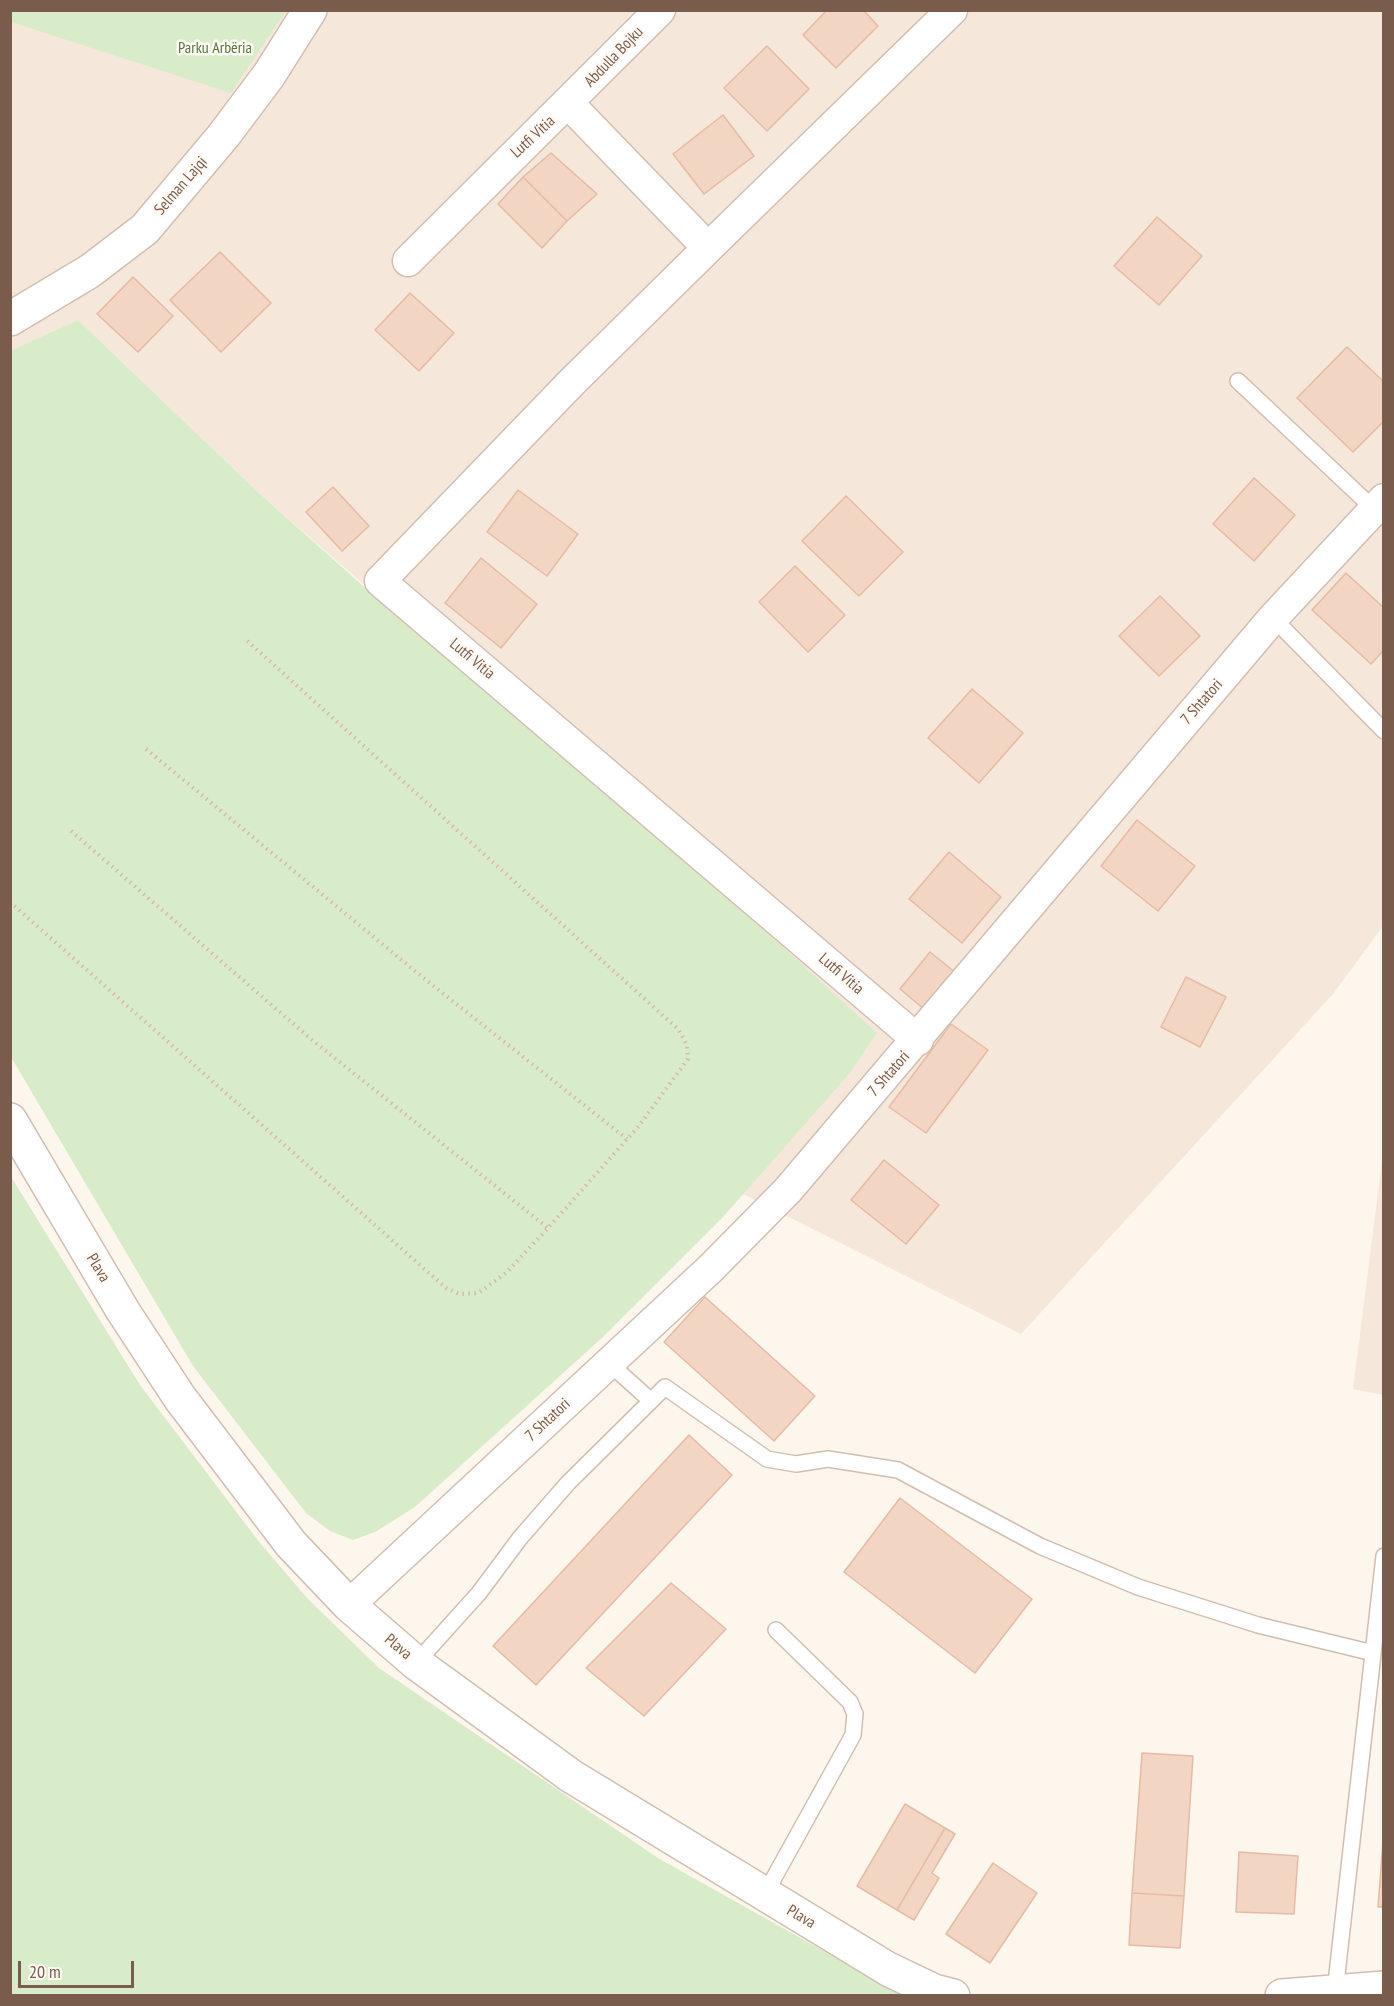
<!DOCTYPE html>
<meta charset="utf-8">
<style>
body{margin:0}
#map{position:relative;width:1394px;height:2006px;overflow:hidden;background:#fdf6ec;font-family:"PT Sans Narrow",sans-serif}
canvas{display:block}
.frame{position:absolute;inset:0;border:12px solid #7a5c4d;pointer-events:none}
.scale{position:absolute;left:18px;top:1961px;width:116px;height:27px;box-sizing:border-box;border:3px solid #7a5c4d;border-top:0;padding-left:8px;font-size:18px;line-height:21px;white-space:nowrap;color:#7a5c4d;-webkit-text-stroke:4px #fffaf3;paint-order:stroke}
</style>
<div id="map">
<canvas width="1394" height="2006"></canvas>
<div class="frame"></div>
<div class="scale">20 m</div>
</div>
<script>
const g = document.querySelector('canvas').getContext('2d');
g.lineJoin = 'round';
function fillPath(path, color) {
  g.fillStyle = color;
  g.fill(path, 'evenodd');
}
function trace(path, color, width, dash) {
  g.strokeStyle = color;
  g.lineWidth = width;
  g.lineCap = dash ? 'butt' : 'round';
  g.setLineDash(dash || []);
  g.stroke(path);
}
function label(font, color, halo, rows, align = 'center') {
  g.font = font + ' "PT Sans Narrow",sans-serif';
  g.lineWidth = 5;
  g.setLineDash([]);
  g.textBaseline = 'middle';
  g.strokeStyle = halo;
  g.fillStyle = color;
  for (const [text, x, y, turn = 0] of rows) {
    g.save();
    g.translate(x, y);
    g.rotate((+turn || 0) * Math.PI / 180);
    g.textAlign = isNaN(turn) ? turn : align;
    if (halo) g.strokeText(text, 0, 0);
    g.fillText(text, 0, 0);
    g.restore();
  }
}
const residential = new Path2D(`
 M 10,11 L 1383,11 L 1383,926 L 1333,994 L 1021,1334 L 743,1194 L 876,1032 L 259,493 L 78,320 L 11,351 Z
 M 1383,1153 L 1384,1395 L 1383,1395 L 1353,1389 Z`);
const green = new Path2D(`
 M 11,10 L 286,10 L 286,11 L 231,93 L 11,22 Z
 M 78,320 L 259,493 L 380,601 L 639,816 L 877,1033 L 848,1075 L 724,1216 L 603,1337 L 415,1507 L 375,1532 L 353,1540 L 330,1531 L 306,1513 L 193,1366 L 11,1057 L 10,351 Z
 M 10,1175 L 140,1385 L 260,1543 L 307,1598 L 379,1668 L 658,1858 L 902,1995 L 11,1995 Z`);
const building = new Path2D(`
 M 827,10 L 863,10 L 878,26 L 836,68 L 803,35 Z
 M 767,46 L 809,89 L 767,131 L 724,88 Z
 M 723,115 L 754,156 L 704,194 L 673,154 Z
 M 551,153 L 597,194 L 567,221 L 523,177 Z
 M 523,177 L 567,221 L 542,248 L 498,204 Z
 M 1157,217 L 1202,256 L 1159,305 L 1114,266 Z
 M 220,252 L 271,303 L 221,352 L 170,300 Z
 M 133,277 L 173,316 L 138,352 L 97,314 Z
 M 410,293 L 454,333 L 419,371 L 375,330 Z
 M 1347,347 L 1384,382 L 1384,421 L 1353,452 L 1297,398 Z
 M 1254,478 L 1295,515 L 1254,561 L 1213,524 Z
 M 333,487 L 369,526 L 342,551 L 306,512 Z
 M 518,490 L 578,534 L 547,576 L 487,532 Z
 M 846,496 L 903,552 L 859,596 L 802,541 Z
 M 481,558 L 537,604 L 501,648 L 445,603 Z
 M 795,566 L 845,615 L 808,652 L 759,602 Z
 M 1346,573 L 1384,608 L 1384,650 L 1371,664 L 1312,610 Z
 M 1160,596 L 1200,636 L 1159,676 L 1119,636 Z
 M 972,689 L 1023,733 L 979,783 L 928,738 Z
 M 1137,820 L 1195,866 L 1158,911 L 1101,866 Z
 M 949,852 L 1001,897 L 962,943 L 909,899 Z
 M 930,952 L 956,973 L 925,1010 L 900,989 Z
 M 1186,977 L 1226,997 L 1200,1047 L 1161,1027 Z
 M 951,1024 L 988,1050 L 926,1133 L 889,1107 Z
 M 884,1160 L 939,1205 L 906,1244 L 851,1200 Z
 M 705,1297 L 815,1396 L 774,1441 L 664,1342 Z
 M 689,1435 L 732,1475 L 536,1685 L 493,1646 Z
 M 900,1498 L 1032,1599 L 975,1673 L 844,1572 Z
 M 671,1583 L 726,1629 L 644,1716 L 586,1668 Z
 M 1142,1753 L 1193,1756 L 1184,1896 L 1132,1893 Z
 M 905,1804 L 945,1828 L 897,1910 L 857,1886 Z
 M 945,1828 L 955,1834 L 932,1873 L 939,1878 L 914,1920 L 897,1910 Z
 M 1384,1829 L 1384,1907 L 1378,1907 Z
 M 1239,1852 L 1298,1856 L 1294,1914 L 1236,1912 Z
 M 993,1863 L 1037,1893 L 990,1963 L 946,1934 Z
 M 1132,1893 L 1184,1896 L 1180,1948 L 1129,1945 Z`);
const path = new Path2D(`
 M 146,749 L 421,976 L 627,1139
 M 71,831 L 312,1040 L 548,1228
 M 10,902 L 446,1288 L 459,1294 L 478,1293 L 506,1273 L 548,1228 L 638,1127 L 688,1059 L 687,1045 L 678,1029 L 244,638`);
const service = new Path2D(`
 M 1238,381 L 1374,509
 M 1273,618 L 1384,731
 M 609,1363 L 651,1401
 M 416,1663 L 479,1593 L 520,1538 L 568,1483 L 665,1387 L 767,1459 L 796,1464 L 828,1459 L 898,1470 L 1040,1546 L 1138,1587 L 1258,1625 L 1373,1653
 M 765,1894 L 853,1735 L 855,1714 L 850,1702 L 776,1630
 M 1335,1992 L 1384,1556`);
const minor = new Path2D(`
 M 569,104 L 708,248 L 571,383 L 380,581 L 918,1040
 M 708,248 L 952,10
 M 408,261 L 660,10
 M 349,1605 L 710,1269 L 788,1190 L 1273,618 L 1384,499`);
const tertiary = new Path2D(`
 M 10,319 L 90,271 L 145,229 L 224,135 L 269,75 L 310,10
 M 10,1120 L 123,1311 L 180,1398 L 291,1544 L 349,1605 L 416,1663 L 571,1776 L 888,1969 L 934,1991 L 953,1996
 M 1282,1996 L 1384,1988`);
const parkNames = [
 ["Parku Arbëria",215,48]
];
const streetNames = [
 ["Abdulla Bojku",614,57,-46],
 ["Lutfi Vitia",533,137,-43],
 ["Selman Lajqi",181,186,-49],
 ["Lutfi Vitia",472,659,40],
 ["7 Shtatori",1202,702,-49],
 ["Lutfi Vitia",841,974,41],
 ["7 Shtatori",889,1074,-49],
 ["Plava",98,1268,59],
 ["7 Shtatori",548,1420,-43],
 ["Plava",398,1647,40],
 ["Plava",801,1917,31]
];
fillPath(residential, '#f5e8da');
fillPath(green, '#d8ecc9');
fillPath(building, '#f3d5c3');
trace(building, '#e6bba3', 1.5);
trace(service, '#d1beb0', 18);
trace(minor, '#d1beb0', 33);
trace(tertiary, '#d1beb0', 36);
trace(path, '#d9b8a5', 4, [1.5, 4.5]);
trace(service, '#fff', 15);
trace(minor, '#fff', 30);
trace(tertiary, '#fff', 33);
label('16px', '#537a41', '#fffaf3', parkNames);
label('16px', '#7a5c4d', '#fffaf3', streetNames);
</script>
